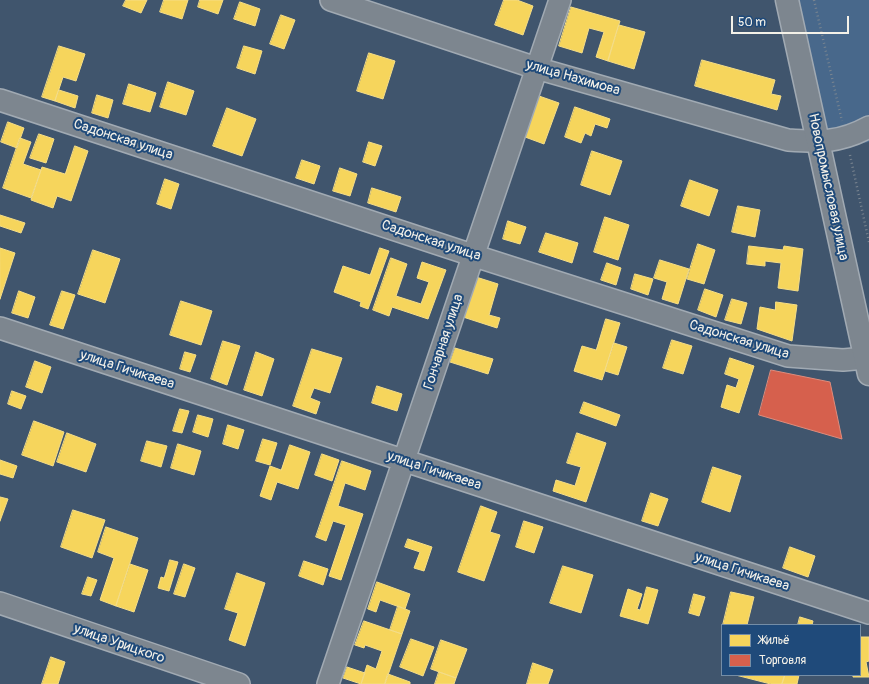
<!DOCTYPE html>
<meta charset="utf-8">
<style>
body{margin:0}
#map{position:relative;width:869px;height:684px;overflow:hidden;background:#40556d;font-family:Pangolin,sans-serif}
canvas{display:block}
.legend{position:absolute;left:721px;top:624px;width:140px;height:52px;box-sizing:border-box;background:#1f4a7a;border:1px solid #748da6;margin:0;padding:5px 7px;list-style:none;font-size:12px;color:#f4f1e8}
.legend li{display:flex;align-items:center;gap:8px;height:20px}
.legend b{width:20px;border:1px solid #748da6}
.scale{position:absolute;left:731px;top:16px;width:118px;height:18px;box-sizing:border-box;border:2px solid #f4f1e8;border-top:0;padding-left:5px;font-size:12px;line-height:14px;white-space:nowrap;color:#f4f1e8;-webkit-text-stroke:3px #1f4a7a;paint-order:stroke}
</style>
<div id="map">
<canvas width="869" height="684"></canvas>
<ul class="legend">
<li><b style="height:11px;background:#f6d55c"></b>Жильё</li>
<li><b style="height:11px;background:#d6604d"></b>Торговля</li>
</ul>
<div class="scale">50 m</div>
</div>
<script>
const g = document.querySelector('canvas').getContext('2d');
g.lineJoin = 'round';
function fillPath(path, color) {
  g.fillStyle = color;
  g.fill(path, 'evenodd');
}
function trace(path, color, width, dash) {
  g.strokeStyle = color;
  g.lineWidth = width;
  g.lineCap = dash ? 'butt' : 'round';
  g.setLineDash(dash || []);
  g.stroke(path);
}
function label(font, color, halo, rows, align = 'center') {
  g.font = font + ' Pangolin,sans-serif';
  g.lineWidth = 4;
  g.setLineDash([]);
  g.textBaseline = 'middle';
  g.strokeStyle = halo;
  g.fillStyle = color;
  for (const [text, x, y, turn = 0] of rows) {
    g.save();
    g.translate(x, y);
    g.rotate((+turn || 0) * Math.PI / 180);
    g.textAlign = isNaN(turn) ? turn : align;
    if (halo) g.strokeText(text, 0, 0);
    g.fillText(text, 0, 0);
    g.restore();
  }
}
const green = new Path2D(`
 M 795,0 L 869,0 L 869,142 L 828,150 Z`);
const homes = new Path2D(`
 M 126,0 L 147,0 L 141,13 L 123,6 Z
 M 164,0 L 188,0 L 182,19 L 160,12 Z
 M 200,0 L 223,0 L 218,14 L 198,7 Z
 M 504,0 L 517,0 L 533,6 L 523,35 L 495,25 Z
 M 240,2 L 260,9 L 255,26 L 234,19 Z
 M 571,7 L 620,21 L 608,61 L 596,57 L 604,32 L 589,28 L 582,53 L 559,46 Z
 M 281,15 L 295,20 L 284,49 L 270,44 Z
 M 619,25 L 645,32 L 634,69 L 608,61 Z
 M 59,46 L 85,54 L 76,81 L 63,77 L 55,101 L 42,97 Z
 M 244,46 L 262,51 L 255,74 L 237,68 Z
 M 369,53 L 395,61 L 383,99 L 357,91 Z
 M 702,60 L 775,80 L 771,94 L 781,96 L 777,110 L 695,86 Z
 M 168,82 L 194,91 L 186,115 L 160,107 Z
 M 129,84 L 156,93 L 150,112 L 123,104 Z
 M 59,90 L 78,96 L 75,108 L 55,101 Z
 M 97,95 L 113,100 L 108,118 L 92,113 Z
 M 539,96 L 559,103 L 544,144 L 525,137 Z
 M 575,107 L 610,119 L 607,128 L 595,124 L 591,136 L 585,133 L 581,143 L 565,137 Z
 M 227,108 L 256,119 L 242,156 L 213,146 Z
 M 8,122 L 24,128 L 17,148 L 1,142 Z
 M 39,134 L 54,139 L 46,163 L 30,158 Z
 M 20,138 L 31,142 L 23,164 L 41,170 L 31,198 L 3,188 Z
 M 369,142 L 382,146 L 375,166 L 363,162 Z
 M 75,146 L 88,151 L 71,201 L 57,196 L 53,208 L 31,200 L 42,167 L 65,174 Z
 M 592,151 L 622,161 L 610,195 L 581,185 Z
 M 302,160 L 320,166 L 314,184 L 296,178 Z
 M 340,168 L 357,174 L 350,196 L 333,191 Z
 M 165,179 L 179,184 L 171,209 L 157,204 Z
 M 690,180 L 718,190 L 709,216 L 681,206 Z
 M 372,188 L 401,197 L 396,212 L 368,203 Z
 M 738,206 L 760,210 L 755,237 L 732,232 Z
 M 0,215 L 25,223 L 21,233 L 0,226 Z
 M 605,217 L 629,225 L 618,260 L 594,252 Z
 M 508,221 L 526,227 L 520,244 L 503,239 Z
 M 546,233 L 578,243 L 572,263 L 539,252 Z
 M 698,244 L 715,250 L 704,284 L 687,279 Z
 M 749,246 L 783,250 L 784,246 L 803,249 L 798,291 L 778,288 L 781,263 L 765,261 L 765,266 L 747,264 Z
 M 0,248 L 15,253 L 0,299 Z
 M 380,248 L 389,251 L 368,309 L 360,306 L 361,302 L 334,292 L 343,266 L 370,275 Z
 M 93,250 L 120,259 L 105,303 L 78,294 Z
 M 391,258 L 407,264 L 396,296 L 421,304 L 429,282 L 417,278 L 422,262 L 446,270 L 428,319 L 392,307 L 389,316 L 373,310 Z
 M 660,260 L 689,269 L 678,304 L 662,299 L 667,282 L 654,278 Z
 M 607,263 L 621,268 L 616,285 L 601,280 Z
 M 635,274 L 653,279 L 648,295 L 631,289 Z
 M 476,277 L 498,284 L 489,315 L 500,318 L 497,328 L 463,317 Z
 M 705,289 L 723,295 L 716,317 L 698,310 Z
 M 19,291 L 35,297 L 28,318 L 12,313 Z
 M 62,291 L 75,295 L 63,329 L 50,325 Z
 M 732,299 L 747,303 L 741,324 L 725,320 Z
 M 181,301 L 212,311 L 201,345 L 170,335 Z
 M 776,302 L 797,305 L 792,341 L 757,329 L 760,307 L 775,310 Z
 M 606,319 L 620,323 L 602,380 L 574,371 L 582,346 L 596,350 Z
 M 672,340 L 692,346 L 683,374 L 663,368 Z
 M 223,341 L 240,346 L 227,385 L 211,379 Z
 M 614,343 L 627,347 L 618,375 L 605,371 Z
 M 455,348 L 493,359 L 488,374 L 450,362 Z
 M 312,349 L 342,358 L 330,393 L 314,388 L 310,398 L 320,402 L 316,414 L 293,406 Z
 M 185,352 L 196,355 L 190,372 L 180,369 Z
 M 256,352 L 274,359 L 262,396 L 244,390 Z
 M 730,358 L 754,366 L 739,413 L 721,407 L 727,385 L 736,388 L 739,379 L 725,374 Z
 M 35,361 L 51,367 L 42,393 L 26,387 Z
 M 377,386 L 402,394 L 397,411 L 372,403 Z
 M 12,391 L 26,396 L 21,409 L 8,404 Z
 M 584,402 L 620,415 L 616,426 L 580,413 Z
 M 180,409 L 189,411 L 182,433 L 173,431 Z
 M 198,415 L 213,419 L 208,437 L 193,432 Z
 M 34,421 L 64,432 L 53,466 L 22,455 Z
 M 228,425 L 244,430 L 238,449 L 223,444 Z
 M 67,433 L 96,444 L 86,472 L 57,462 Z
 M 577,433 L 606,443 L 586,502 L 553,491 L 556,480 L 575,486 L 581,467 L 567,463 Z
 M 263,439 L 277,443 L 270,465 L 256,461 Z
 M 147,441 L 167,446 L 161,467 L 141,461 Z
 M 178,444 L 201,451 L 194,475 L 171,468 Z
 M 290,445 L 310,452 L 298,489 L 277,482 L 271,500 L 260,496 L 270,466 L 281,470 Z
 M 322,454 L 339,460 L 332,481 L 315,475 Z
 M 0,460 L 17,466 L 13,478 L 0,474 Z
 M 342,461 L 371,471 L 365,490 L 345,483 L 338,506 L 363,514 L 341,580 L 329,576 L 346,525 L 333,521 L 326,541 L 316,537 Z
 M 713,467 L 741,476 L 730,512 L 702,502 Z
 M 651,493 L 668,499 L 658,526 L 642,521 Z
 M 0,497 L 8,499 L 0,521 Z
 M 481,506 L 497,512 L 490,532 L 500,535 L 484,581 L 458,572 Z
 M 73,510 L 105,520 L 92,558 L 61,547 Z
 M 524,521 L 543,527 L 534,553 L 516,547 Z
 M 106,527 L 138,538 L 116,606 L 100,600 L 114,558 L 98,552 Z
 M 408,539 L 432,547 L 424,571 L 414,568 L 420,552 L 405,547 Z
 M 790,547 L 815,556 L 808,577 L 783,568 Z
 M 170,560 L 178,562 L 169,591 L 158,588 L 161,577 L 164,578 Z
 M 304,561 L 328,569 L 323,585 L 299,576 Z
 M 130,564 L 148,570 L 134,612 L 116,606 Z
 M 184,564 L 195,568 L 185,597 L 174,594 Z
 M 563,566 L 593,575 L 581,613 L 550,603 Z
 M 237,573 L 265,583 L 245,646 L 229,640 L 238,613 L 225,609 Z
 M 88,577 L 97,580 L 91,596 L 82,594 Z
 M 377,582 L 410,594 L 405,609 L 380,600 L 376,612 L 368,609 Z
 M 647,587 L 658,590 L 648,624 L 620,616 L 628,589 L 642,594 L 637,609 L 640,610 Z
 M 731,592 L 754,597 L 747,625 L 723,625 Z
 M 694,594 L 705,597 L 699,616 L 689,613 Z
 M 398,606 L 410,611 L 402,634 L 390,630 Z
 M 800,617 L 813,621 L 812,625 L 798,625 Z
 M 364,621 L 402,634 L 385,684 L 361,684 L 367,665 L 376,669 L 382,651 L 365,645 L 364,648 L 355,645 Z
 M 860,637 L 869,637 L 869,661 L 866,662 L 869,677 L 853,677 L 853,675 L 860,675 Z
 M 411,639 L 434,647 L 423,676 L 400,667 Z
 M 441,640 L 467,649 L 456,678 L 431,669 Z
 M 51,657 L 65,662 L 58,684 L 42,684 Z
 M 533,663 L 553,670 L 548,684 L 527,684 Z
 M 347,667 L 365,673 L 361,684 L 343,678 Z
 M 439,672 L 456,678 L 454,684 L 435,684 Z
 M 388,674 L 410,682 L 410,684 L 385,684 Z
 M 736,675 L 785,675 L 782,684 L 771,684 Z
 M 785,675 L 799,675 L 797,684 L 782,684 Z`);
const shops = new Path2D(`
 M 771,370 L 830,382 L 842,439 L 759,415 Z`);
const path = new Path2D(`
 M 814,0 L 842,121
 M 850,155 L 869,242`);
const minor = new Path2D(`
 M 331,0 L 536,68 L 788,140 C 819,142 840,143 869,127
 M 0,100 L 472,255 L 788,356 L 843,360 L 866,358
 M 0,328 L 869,613
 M 0,603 L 239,684
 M 328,684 L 560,0`);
const major = new Path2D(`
 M 787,0 L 869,374`);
const streetNames = [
 ["улица Нахимова",573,78,16],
 ["Садонская улица",123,140,18],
 ["Новопромысловая улица",828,187,78],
 ["Садонская улица",431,241,18],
 ["Садонская улица",739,340,17],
 ["Гончарная улица",444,342,-72],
 ["улица Гичикаева",127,370,18],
 ["улица Гичикаева",434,471,18],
 ["улица Гичикаева",742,572,18],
 ["улица Урицкого",119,644,19]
];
fillPath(green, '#48688b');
fillPath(homes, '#f6d55c');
trace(homes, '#f5dd86', 1);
fillPath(shops, '#d6604d');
trace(shops, '#df8c7c', 1);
trace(minor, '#a1aab3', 24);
trace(major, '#a1aab3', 25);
trace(path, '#7a8590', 2.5, [1, 3]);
trace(minor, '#7d868f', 21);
trace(major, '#7d868f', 22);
label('14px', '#f4f1e8', '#1f4a7a', streetNames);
</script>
